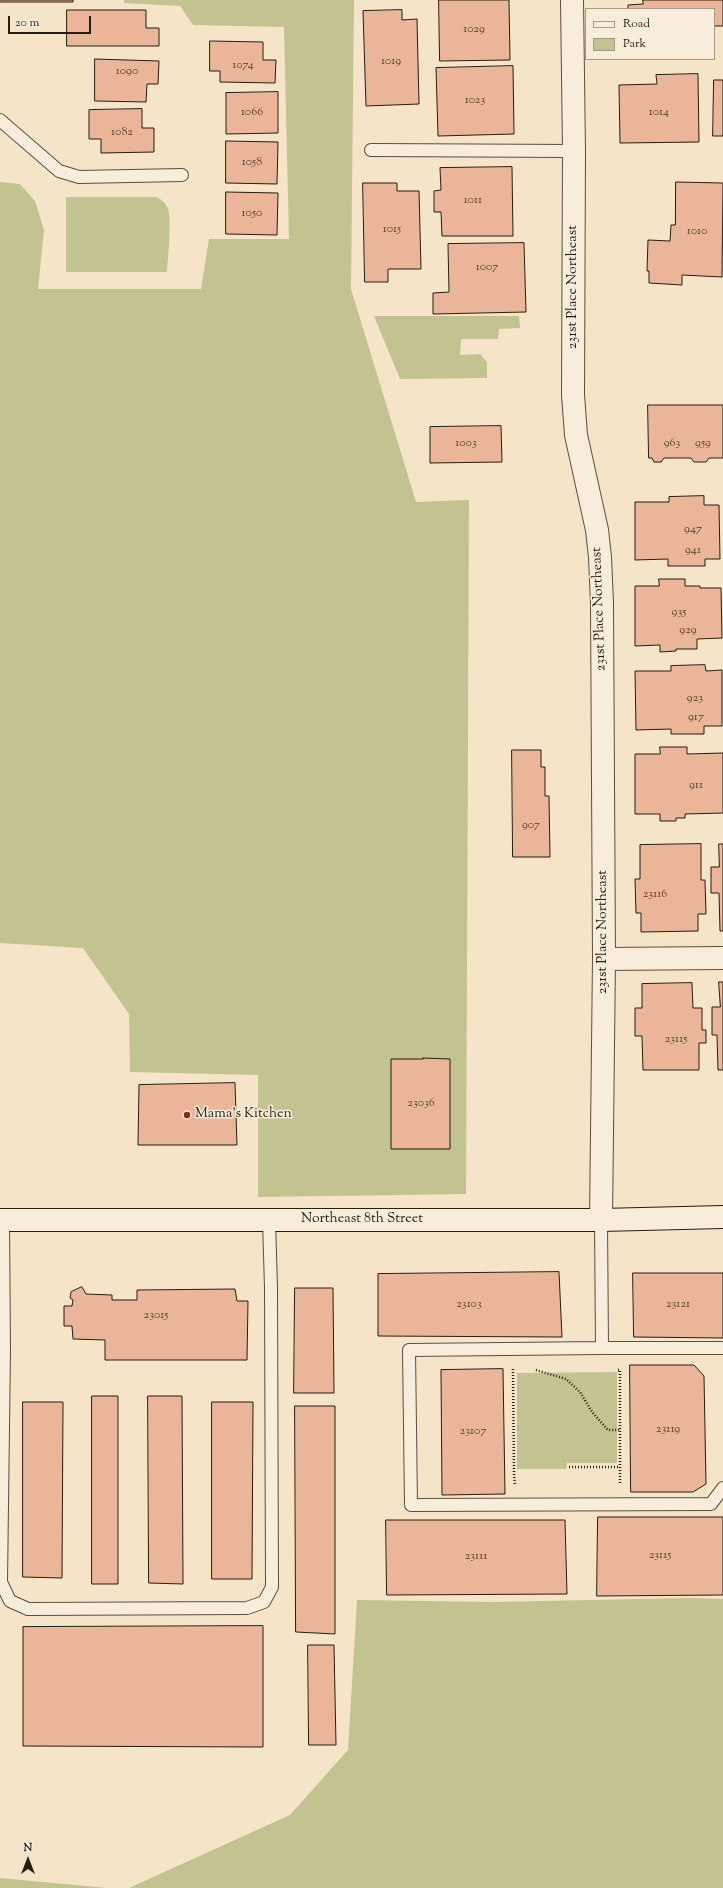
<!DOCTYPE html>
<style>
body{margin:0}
#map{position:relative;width:723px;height:1888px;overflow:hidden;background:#f5e4c8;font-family:"Sorts Mill Goudy",serif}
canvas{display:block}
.legend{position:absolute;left:585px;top:8px;width:130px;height:52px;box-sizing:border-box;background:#f8eddb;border:1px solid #a4998a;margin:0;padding:5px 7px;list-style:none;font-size:12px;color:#271c11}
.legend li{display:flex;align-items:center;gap:8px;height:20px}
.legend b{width:20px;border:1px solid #a4998a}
.north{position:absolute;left:8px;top:1840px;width:40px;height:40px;-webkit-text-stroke:3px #f8eddb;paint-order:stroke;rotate:0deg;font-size:11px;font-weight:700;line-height:16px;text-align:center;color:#271c11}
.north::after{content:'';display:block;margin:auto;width:14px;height:18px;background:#271c11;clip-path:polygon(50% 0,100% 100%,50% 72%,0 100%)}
.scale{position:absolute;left:8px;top:16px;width:83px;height:18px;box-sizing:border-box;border:2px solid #271c11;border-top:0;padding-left:5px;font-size:12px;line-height:14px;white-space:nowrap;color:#271c11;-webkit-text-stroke:3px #f8eddb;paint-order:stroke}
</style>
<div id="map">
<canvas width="723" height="1888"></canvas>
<ul class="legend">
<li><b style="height:5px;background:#f8eddb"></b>Road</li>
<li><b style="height:11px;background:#c3c291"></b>Park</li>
</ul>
<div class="north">N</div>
<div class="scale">20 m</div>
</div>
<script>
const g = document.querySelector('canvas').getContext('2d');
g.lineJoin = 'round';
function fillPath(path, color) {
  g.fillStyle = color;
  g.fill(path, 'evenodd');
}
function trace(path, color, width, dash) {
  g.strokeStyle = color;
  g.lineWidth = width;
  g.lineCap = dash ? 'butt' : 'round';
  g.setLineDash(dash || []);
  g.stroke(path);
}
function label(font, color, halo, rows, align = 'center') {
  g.font = font + ' "Sorts Mill Goudy",serif';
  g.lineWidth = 3;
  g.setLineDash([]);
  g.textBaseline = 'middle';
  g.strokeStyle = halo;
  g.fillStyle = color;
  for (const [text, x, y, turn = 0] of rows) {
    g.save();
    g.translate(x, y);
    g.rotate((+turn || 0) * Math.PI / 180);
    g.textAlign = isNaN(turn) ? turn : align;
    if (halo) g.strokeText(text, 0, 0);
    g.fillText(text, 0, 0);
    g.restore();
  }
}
const green = new Path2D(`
 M 124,0 L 354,0 L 351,289 L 416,502 L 469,500 L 466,1194 L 258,1197 L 258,1075 L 130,1072 L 129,1014 L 83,948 L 0,943 L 0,182 L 20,184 L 35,201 L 44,230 L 38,289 L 201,289 L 209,239 L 289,239 L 284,27 L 193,25 L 180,6 L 124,3 Z
 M 66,197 L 156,197 C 163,200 168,205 169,213 C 171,231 168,254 167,272 L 66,272 Z
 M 374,316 L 519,316 L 520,328 L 499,329 L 498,339 L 461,339 L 460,355 L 480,354 L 487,362 L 487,378 L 400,379 Z
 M 617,1372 L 617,1463 L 567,1463 L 566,1469 L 517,1469 L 517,1373 Z
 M 689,1598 L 723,1599 L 723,1888 L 129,1888 L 290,1815 L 348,1750 L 357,1600 L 493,1602 Z
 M 0,1878 L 107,1888 L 0,1888 Z`);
const building = new Path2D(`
 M 0,0 L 73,0 L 73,2 L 0,2 Z
 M 439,0 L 509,0 L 510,60 L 440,61 Z
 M 643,0 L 723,0 L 723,26 L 714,26 L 714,9 L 628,9 L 628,5 L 643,4 Z
 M 67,10 L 146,10 L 146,28 L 159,28 L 159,46 L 67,46 Z
 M 402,10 L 402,20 L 417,19 L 419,104 L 366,106 L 363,11 Z
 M 210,41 L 263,42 L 263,60 L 276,60 L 275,83 L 220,82 L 220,71 L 210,71 Z
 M 95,59 L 159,61 L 158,84 L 147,84 L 146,102 L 95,101 Z
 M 513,66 L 514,134 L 438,136 L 436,68 Z
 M 698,74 L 699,142 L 620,143 L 619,85 L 657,84 L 656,75 Z
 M 714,80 L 723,80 L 723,136 L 713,136 Z
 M 278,92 L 278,133 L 226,134 L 226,93 Z
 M 142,109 L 142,128 L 154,128 L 154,152 L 101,153 L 101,139 L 89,139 L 89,110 Z
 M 226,141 L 278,142 L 277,184 L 226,183 Z
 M 512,167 L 513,236 L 442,236 L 441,212 L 434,212 L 434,191 L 441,190 L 440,168 Z
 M 676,182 L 723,183 L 722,277 L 682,275 L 682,285 L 649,283 L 649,271 L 647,271 L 648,240 L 670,241 L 671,225 L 675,225 Z
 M 363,183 L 397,183 L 397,191 L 419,191 L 421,269 L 388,269 L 388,282 L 365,282 Z
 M 226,192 L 278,193 L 277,235 L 226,234 Z
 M 524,243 L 526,312 L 433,314 L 433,293 L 449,292 L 448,244 Z
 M 648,405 L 723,405 L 723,458 L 709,458 L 706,462 L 694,462 L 691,458 L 664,458 L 661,462 L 654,462 L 652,458 L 649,458 Z
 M 501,426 L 502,462 L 430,463 L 430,427 Z
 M 704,496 L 704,505 L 719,505 L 720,559 L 705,559 L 705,566 L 668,566 L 668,559 L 635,560 L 635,502 L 669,502 L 669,497 Z
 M 659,579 L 685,579 L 685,586 L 700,586 L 700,588 L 721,588 L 722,638 L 697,639 L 697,649 L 676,649 L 676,651 L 660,652 L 660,645 L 635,646 L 635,586 L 659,586 Z
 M 705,665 L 706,671 L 722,670 L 722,726 L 704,726 L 704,734 L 671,734 L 671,729 L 636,730 L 635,671 L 671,671 L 671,666 Z
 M 660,747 L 687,747 L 687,754 L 723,753 L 723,813 L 685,814 L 685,818 L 676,818 L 676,821 L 660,821 L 660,814 L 635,814 L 635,754 L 660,754 Z
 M 512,750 L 541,750 L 541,767 L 545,767 L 545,796 L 549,796 L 550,857 L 513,857 Z
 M 701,844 L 701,880 L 705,880 L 706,914 L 698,914 L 698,931 L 641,932 L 641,913 L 636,913 L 635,879 L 640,879 L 640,845 Z
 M 719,844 L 723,844 L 723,931 L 720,931 L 719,893 L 711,893 L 711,867 L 719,867 Z
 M 719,982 L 723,982 L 723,1070 L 718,1070 L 717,1035 L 712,1035 L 712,1007 L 720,1007 Z
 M 692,983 L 693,1008 L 702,1008 L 702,1030 L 706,1030 L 706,1043 L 699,1043 L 699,1070 L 643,1070 L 642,1036 L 635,1036 L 635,1008 L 642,1008 L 642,984 Z
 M 423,1058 L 450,1059 L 450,1149 L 391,1149 L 391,1059 L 423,1059 Z
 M 235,1083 L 237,1145 L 138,1145 L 139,1085 Z
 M 559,1272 L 562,1337 L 378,1336 L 378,1274 Z
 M 633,1273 L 723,1273 L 723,1338 L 634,1337 Z
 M 82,1287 L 86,1294 L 112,1295 L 112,1300 L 137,1300 L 137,1290 L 235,1289 L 237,1301 L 248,1301 L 247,1360 L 105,1360 L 105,1340 L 73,1339 L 72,1326 L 64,1326 L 64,1306 L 72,1306 L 73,1300 L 70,1298 L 71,1292 Z
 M 295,1288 L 333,1288 L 334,1393 L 294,1393 Z
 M 630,1365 L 694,1365 L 704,1376 L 706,1484 L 693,1492 L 631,1492 Z
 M 503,1369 L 505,1494 L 442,1495 L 441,1370 Z
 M 92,1396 L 118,1396 L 118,1584 L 92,1584 Z
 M 148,1396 L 182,1396 L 183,1584 L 149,1583 Z
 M 23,1402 L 63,1402 L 62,1578 L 23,1577 Z
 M 212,1402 L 253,1402 L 252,1579 L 212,1579 Z
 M 295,1406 L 335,1406 L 335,1634 L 296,1632 Z
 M 598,1517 L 723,1517 L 723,1595 L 597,1596 Z
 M 386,1520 L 565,1520 L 567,1594 L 387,1595 Z
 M 263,1626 L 263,1747 L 23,1746 L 23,1627 Z
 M 308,1645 L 334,1645 L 336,1745 L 309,1745 Z`);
const path = new Path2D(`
 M 513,1369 L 514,1476 L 515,1484
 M 536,1370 L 566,1379 L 580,1392 L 592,1412 L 608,1430 L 620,1430
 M 618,1370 L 620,1370 L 620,1485
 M 569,1467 L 620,1467`);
const lane = new Path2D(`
 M 0,120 L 59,171 L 79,177 L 182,175
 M 371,150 L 574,151
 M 3,1220 L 4,1351 L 1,1582 L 10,1601 L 28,1609 L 247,1608 L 264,1602 L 272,1587 L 271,1288 L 269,1220
 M 601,1220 L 602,1348 L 723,1348
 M 602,1348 L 409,1350 L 411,1505 L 711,1504 L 723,1488`);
const street = new Path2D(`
 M 572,0 L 574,151 L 573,395 L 576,435 L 597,530 L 600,557 L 602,603 L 604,959 L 601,1220
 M 604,959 L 723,958`);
const secondary = new Path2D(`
 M 0,1220 L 601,1220 L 723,1217`);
const markers = [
 [187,1115,4,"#8f2418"]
];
const numberNames = [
 ["1029",474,30],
 ["1019",391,62],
 ["1074",243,66],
 ["1090",127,72],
 ["1023",475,101],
 ["1066",252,113],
 ["1014",659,113],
 ["1082",122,133],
 ["1058",252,163],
 ["1011",473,201],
 ["1050",252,214],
 ["1015",392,230],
 ["1010",697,232],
 ["1007",487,268],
 ["1003",466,444],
 ["963",672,444],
 ["959",703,444],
 ["947",693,530],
 ["941",693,551],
 ["935",679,613],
 ["929",688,631],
 ["923",695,699],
 ["917",696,718],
 ["911",696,786],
 ["907",531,826],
 ["23116",655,895],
 ["23115",676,1040],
 ["23036",421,1104],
 ["23103",469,1305],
 ["23121",678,1305],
 ["23015",156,1316],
 ["23119",668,1430],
 ["23107",473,1432],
 ["23115",660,1556],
 ["23111",476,1557]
];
const streetNames = [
 ["231st Place Northeast",574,287,-90],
 ["231st Place Northeast",600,609,-92],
 ["231st Place Northeast",604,932,-90],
 ["Northeast 8th Street",362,1220]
];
const poiNames = [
 ["Mama's Kitchen",195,1115]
];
fillPath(green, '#c3c291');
fillPath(building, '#eab599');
trace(building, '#271c11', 1);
trace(lane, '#5a4e3f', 14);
trace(street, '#5a4e3f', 24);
trace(secondary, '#271c11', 24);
trace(path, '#271c11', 2.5, [1, 2]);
trace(lane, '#f8eddb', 12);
trace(street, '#f8eddb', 22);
trace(secondary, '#f8eddb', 22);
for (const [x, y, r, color] of markers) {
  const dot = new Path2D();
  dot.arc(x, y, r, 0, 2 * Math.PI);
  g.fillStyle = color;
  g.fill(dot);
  trace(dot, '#f8eddb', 1.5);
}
label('12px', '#584233', null, numberNames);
label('14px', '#271c11', '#f8eddb', streetNames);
label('14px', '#271c11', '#f8eddb', poiNames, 'left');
</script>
